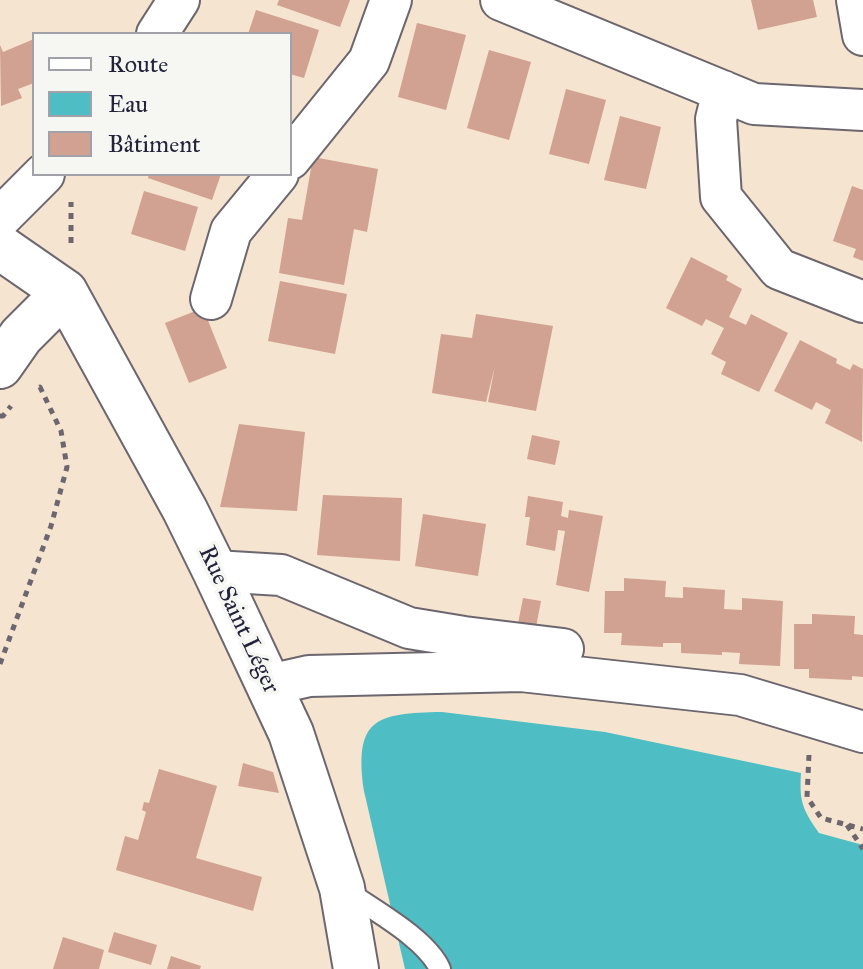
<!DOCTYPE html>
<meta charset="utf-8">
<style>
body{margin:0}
#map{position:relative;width:863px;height:969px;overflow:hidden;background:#f5e4cf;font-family:"IM FELL Great Primer",serif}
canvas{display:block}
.legend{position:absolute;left:32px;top:32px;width:260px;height:144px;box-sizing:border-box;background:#f6f6f2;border:2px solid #a1a1a9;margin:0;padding:10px 14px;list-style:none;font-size:24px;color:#22223b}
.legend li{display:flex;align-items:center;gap:16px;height:40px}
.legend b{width:40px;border:2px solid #a1a1a9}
</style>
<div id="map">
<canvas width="863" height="969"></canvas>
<ul class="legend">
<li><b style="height:10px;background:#fff"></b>Route</li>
<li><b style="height:22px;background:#4fbec4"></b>Eau</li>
<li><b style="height:22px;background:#d1a191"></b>Bâtiment</li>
</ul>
</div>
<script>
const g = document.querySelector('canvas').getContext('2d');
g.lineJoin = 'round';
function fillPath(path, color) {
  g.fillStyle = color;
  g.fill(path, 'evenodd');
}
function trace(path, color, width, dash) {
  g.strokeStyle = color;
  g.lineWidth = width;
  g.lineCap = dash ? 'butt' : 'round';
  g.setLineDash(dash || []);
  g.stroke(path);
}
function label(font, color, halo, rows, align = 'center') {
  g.font = font + ' "IM FELL Great Primer",serif';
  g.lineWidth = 7;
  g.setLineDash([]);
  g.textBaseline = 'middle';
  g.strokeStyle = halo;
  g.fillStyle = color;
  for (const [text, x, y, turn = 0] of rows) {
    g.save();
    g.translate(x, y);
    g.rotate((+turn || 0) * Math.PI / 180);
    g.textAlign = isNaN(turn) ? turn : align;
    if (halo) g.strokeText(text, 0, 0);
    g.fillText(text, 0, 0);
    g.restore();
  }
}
const water = new Path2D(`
 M 442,712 L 605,732 L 801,773 C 799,802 803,810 819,833 L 863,845 L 863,969 L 405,969 L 364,791 C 354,719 375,713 442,712 Z`);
const building = new Path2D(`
 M 279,0 L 350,0 L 340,27 L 277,5 Z
 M 751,0 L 813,0 L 817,17 L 758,30 Z
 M 256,10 L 319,30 L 304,78 L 290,74 L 290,34 L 248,34 Z
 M 417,23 L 466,35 L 446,110 L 398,97 Z
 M 34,39 L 34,83 L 18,89 L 22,98 L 1,106 L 0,45 L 3,52 Z
 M 489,50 L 531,62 L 509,140 L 467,128 Z
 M 566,89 L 606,100 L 589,164 L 549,154 Z
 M 620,116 L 661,127 L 646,189 L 604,180 Z
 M 313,157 L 378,169 L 367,232 L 354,229 L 344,285 L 279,273 L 288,218 L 302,220 Z
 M 149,174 L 221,174 L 212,200 L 148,178 Z
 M 852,186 L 863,190 L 863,261 L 853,257 L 856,249 L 833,241 Z
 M 144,191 L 198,207 L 185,251 L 131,234 Z
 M 691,257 L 728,276 L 726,280 L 742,289 L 729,317 L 746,325 L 751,314 L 788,333 L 759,392 L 721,374 L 726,362 L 711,354 L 724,328 L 706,319 L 702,326 L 666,308 Z
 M 280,281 L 347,294 L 335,354 L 268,341 Z
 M 203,308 L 227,368 L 189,383 L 165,323 Z
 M 476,314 L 553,326 L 536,411 L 488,402 L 495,366 L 486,402 L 432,393 L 441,334 L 472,338 Z
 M 800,340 L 837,359 L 836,363 L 850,370 L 853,364 L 863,369 L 862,442 L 825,423 L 831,410 L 816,402 L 812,410 L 774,391 Z
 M 239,424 L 305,432 L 297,511 L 220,507 Z
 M 532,435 L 560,441 L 555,465 L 527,459 Z
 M 323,495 L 402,498 L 400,561 L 317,555 Z
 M 528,496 L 563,502 L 561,516 L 568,518 L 569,510 L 603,516 L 589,592 L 556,585 L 565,531 L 558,530 L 555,551 L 526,545 L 530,517 L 525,517 Z
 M 423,514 L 486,524 L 478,576 L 415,566 Z
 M 624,578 L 666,581 L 665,597 L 683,598 L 683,587 L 725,590 L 724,609 L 742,610 L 742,598 L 783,601 L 780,666 L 739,664 L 740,653 L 722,652 L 722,655 L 681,653 L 681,643 L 663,643 L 663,647 L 621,645 L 622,633 L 604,633 L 605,591 L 624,591 Z
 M 523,598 L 541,601 L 535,632 L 517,629 Z
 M 812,614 L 855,616 L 854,634 L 863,635 L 863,677 L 852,676 L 852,680 L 809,678 L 809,669 L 794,669 L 794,624 L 812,624 Z
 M 243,763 L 273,772 L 279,793 L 238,786 Z
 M 159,769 L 217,786 L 196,858 L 262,877 L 253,911 L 116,870 L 125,836 L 138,840 L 146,812 L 142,810 L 144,802 L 149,803 Z
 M 114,932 L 157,945 L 151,965 L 108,952 Z
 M 63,937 L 104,950 L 99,969 L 53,969 Z
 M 171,956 L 201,966 L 200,969 L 167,969 Z`);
const path = new Path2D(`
 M 71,243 L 71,202
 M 0,416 L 3,416 L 11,406
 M 0,664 L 51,526 L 67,467 L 61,431 L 40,387 L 36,389
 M 809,755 L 807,797 L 821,818 L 863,829
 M 847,825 L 863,849`);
const lane = new Path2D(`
 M 345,890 C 373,910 426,938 440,969`);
const street = new Path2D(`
 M 501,0 L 754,104 L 863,110
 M 857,0 L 863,35
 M 157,34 L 179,0
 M 723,91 L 716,119 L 721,197 L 779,269 L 863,302
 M 290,159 L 369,61 L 391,0
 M 0,218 L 44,174
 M 211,299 L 231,231 L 278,174
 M 215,571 L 281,575 L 409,628 L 464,637 L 563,649
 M 269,685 L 309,676 L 521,671 L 740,695 L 863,732`);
const secondary = new Path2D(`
 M 0,247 L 65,292 L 185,510 L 215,571 L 291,733 L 342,888 L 356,969
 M 0,366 L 21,336 L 65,292`);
const streetNames = [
 ["Rue Saint Léger",238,620,65]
];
fillPath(water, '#4fbec4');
fillPath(building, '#d1a191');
trace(lane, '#6c666f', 24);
trace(street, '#6c666f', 44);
trace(secondary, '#6c666f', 48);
trace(path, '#6c666f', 5, [6, 6]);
trace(lane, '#fff', 20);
trace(street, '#fff', 40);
trace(secondary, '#fff', 44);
label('24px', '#22223b', '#f6f6f2', streetNames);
</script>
